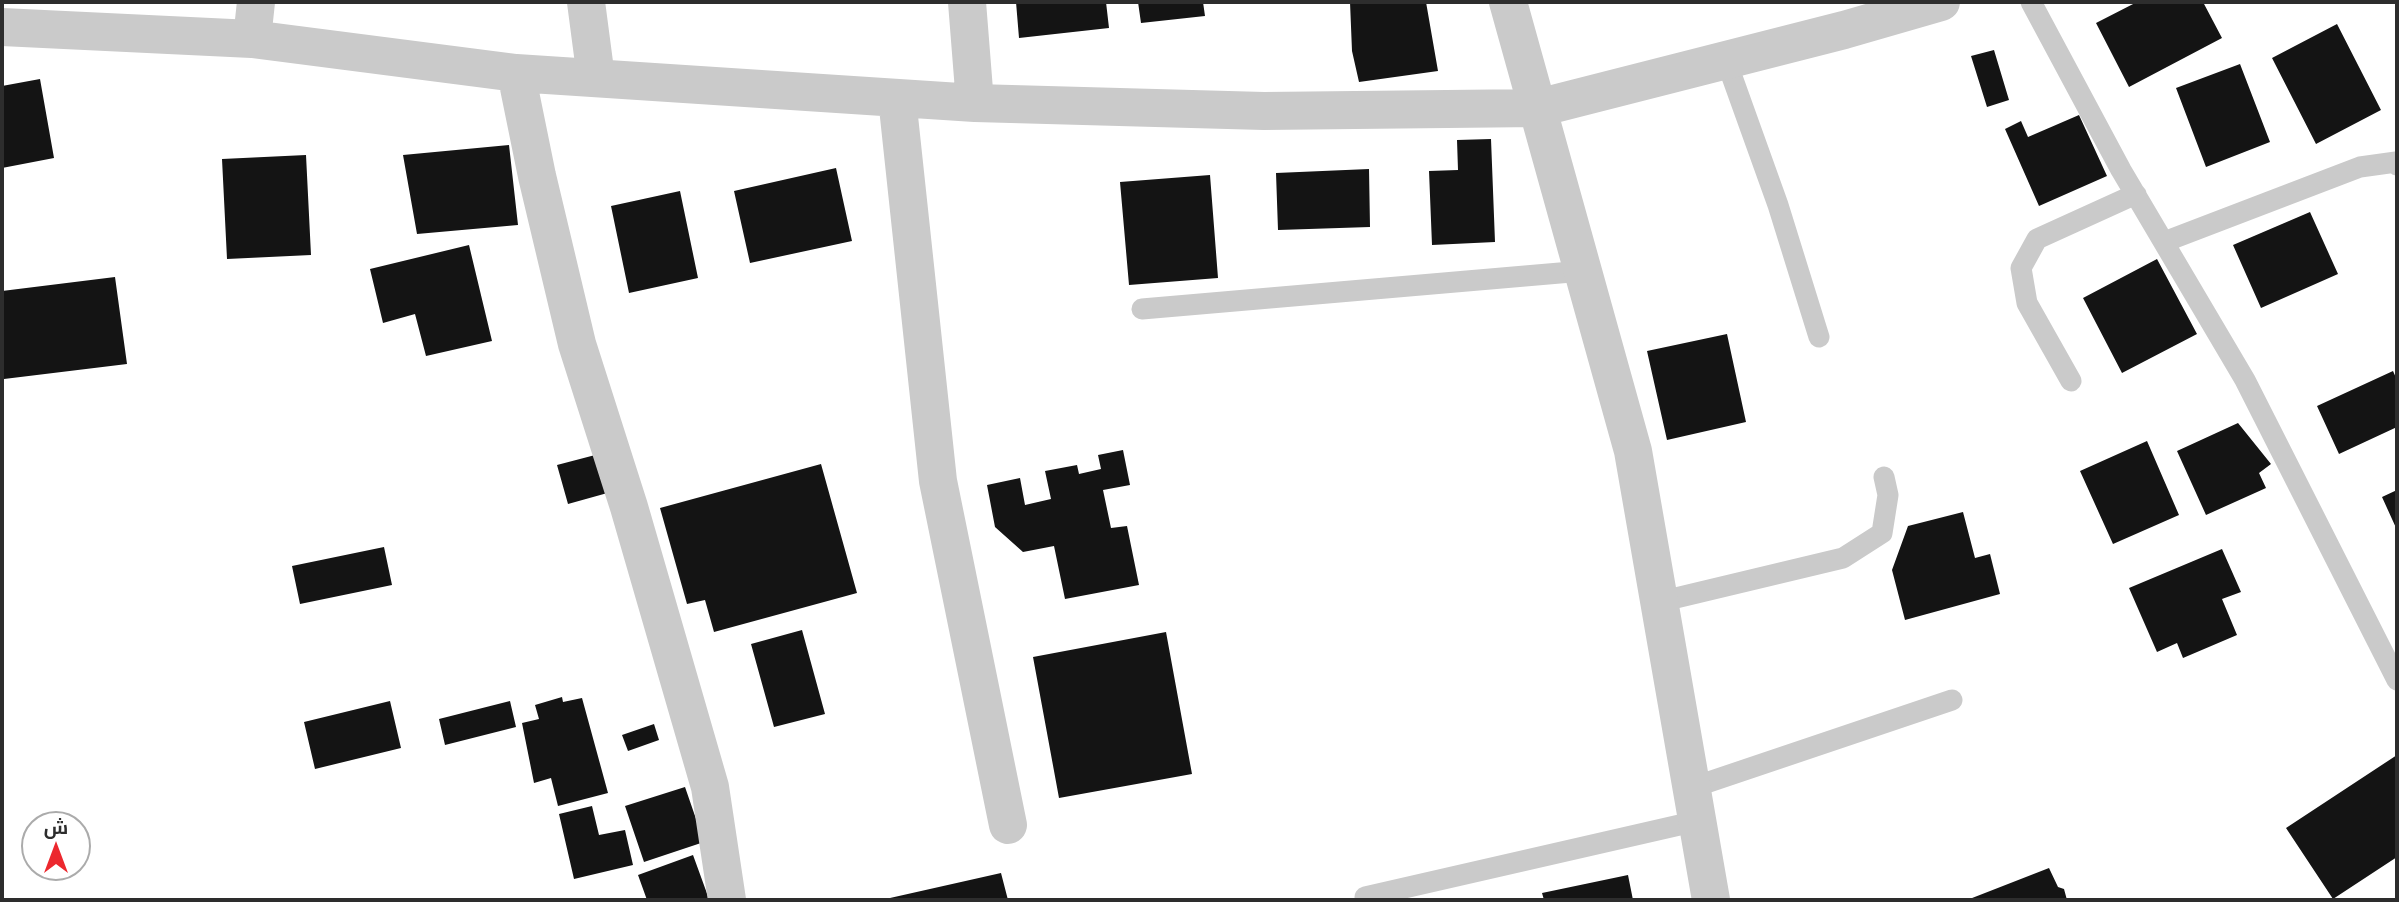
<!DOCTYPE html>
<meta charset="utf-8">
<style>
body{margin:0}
#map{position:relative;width:2399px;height:902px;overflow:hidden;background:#fff;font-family:Raleway,Cairo,sans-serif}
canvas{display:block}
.frame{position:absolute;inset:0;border:4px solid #2d2d2d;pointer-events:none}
.north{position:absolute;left:21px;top:811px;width:70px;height:70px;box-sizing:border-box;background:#fff;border:2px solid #ababab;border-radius:50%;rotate:0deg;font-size:19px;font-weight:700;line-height:28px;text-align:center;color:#2d2d2d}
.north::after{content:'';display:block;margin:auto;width:24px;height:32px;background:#ec282e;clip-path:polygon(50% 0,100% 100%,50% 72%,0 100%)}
</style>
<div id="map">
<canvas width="2399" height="902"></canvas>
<div class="frame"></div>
<div class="north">ش</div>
</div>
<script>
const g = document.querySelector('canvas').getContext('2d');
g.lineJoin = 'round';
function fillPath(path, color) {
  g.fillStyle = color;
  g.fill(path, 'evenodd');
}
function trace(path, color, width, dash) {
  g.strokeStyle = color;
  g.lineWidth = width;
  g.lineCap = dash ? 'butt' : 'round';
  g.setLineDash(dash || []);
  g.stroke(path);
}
const building = new Path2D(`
 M 1016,2 L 1106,2 L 1109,28 L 1019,38 Z
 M 1138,2 L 1203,2 L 1205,16 L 1141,23 Z
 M 1350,2 L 1426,2 L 1438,71 L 1359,82 L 1352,51 Z
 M 2137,2 L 2203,2 L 2222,38 L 2129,87 L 2096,23 Z
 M 2337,24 L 2381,110 L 2316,144 L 2272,58 Z
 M 1994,50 L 2009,100 L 1987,107 L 1971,56 Z
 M 2240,64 L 2270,142 L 2206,167 L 2176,88 Z
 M 40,79 L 54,158 L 2,168 L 2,86 Z
 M 2079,115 L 2107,176 L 2039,206 L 2005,129 L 2021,121 L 2028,137 Z
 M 1491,139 L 1495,242 L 1432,245 L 1429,171 L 1458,170 L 1457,140 Z
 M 509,145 L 518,225 L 417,234 L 403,155 Z
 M 306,155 L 311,255 L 227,259 L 222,159 Z
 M 836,168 L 852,241 L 750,263 L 734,191 Z
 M 1369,169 L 1370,227 L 1278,230 L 1276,173 Z
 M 1210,175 L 1218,278 L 1129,285 L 1120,182 Z
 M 680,191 L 698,278 L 629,293 L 611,206 Z
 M 2310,212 L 2338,274 L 2261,308 L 2233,245 Z
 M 469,245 L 492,341 L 426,356 L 415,314 L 383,323 L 370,269 Z
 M 2157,259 L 2197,334 L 2122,373 L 2083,298 Z
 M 115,277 L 127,364 L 4,379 L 2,359 L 2,291 Z
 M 1727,334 L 1746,422 L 1667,440 L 1647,351 Z
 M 2393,371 L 2397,380 L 2397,427 L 2339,454 L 2317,406 Z
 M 2238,423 L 2271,464 L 2259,473 L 2266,488 L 2206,515 L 2177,451 Z
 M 2147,441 L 2179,515 L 2113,544 L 2080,471 Z
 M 1123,450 L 1130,485 L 1103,490 L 1111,528 L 1127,526 L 1139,585 L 1065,599 L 1054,546 L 1023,552 L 995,527 L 987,485 L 1020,478 L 1025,505 L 1051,499 L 1045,471 L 1077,465 L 1079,474 L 1101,469 L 1098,455 Z
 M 599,454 L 611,492 L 568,504 L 557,465 Z
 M 821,464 L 857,593 L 714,632 L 705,600 L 687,604 L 660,508 Z
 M 2397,490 L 2397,530 L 2382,497 Z
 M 1963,512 L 1975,558 L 1990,554 L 2000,594 L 1905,620 L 1892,570 L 1908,526 Z
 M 384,547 L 392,585 L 300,604 L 292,566 Z
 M 2222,549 L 2241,592 L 2222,599 L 2237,635 L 2183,658 L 2177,643 L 2157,652 L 2129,588 Z
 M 802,630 L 825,714 L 774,727 L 751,644 Z
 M 1166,632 L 1192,774 L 1059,798 L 1033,657 Z
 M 562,697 L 563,702 L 582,698 L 608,793 L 558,806 L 551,778 L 534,783 L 522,723 L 539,719 L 535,705 Z
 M 390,701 L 401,748 L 315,769 L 304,722 Z
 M 510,701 L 516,727 L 445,745 L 439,719 Z
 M 654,724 L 659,740 L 628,751 L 622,735 Z
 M 2397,755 L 2397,857 L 2333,899 L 2286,828 Z
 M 685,787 L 704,842 L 644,862 L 625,806 Z
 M 592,806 L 599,835 L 625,830 L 633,865 L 574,879 L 559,814 Z
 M 693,855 L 709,899 L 647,900 L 638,875 Z
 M 2049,868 L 2058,887 L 2064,889 L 2067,900 L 1967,900 Z
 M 1001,873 L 1008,900 L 891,900 L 890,898 Z
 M 1628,875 L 1633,900 L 1544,900 L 1542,893 Z`);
const service = new Path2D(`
 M 2031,2 L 2121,170 L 2245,380 L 2397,680
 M 1733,59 L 1726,60 L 1778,205 L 1819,337
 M 2164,242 L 2360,167 L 2396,162 L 2397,165
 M 1142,309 L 1583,271
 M 2071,381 L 2027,303 L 2021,268 L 2037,239 L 2136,194
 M 1659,602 L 1843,558 L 1882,533 L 1888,495 L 1884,477
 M 1691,788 L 1952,700
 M 1365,897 L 1697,821`);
const minor = new Path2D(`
 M 586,2 L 596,78
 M 967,2 L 975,103
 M 1508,2 L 1633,451 L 1711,900
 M 2,27 L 252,39 L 516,73 L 975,103 L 1264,111 L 1538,108 L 1844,30 L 1941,2
 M 252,39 L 256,2
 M 516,73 L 537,176 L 577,344 L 629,507 L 710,787 L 727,900
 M 897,98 L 938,481 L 1008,825`);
fillPath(building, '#141414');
trace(service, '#cacaca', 21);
trace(minor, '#cacaca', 38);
</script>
